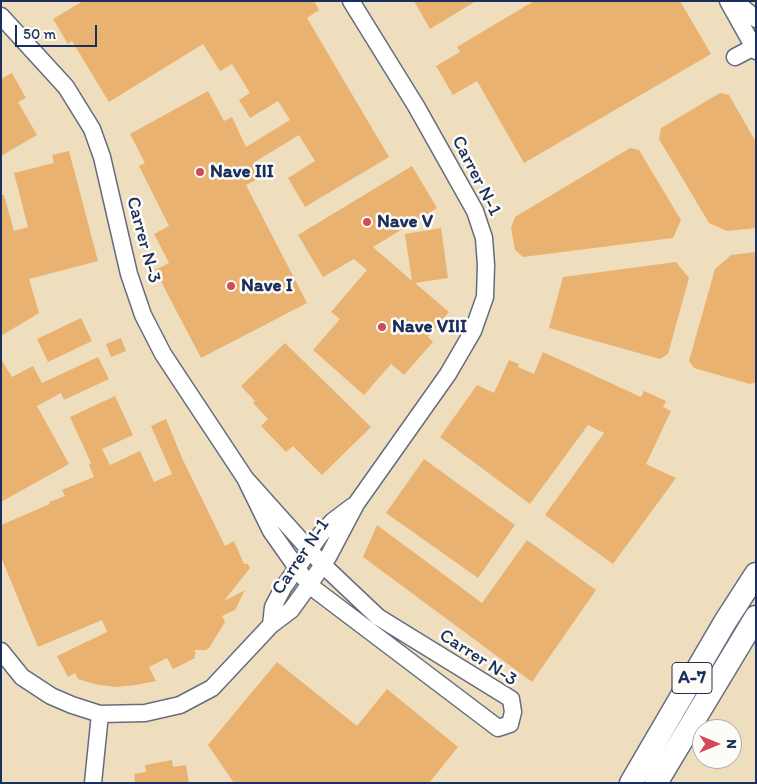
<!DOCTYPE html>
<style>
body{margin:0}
#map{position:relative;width:757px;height:784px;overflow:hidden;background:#efdebd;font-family:Itim,sans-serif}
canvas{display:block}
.frame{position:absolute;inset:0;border:2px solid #1b2f5e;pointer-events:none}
.north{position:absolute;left:692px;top:719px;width:50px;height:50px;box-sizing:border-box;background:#fdfcf7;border:1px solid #a3aaba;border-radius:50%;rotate:90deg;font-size:14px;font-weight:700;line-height:20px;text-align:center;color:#1b2f5e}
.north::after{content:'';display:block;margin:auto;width:18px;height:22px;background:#d1495b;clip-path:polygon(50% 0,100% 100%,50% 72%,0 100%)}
.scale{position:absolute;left:15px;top:25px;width:82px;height:22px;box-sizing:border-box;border:2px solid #1b2f5e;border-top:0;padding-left:6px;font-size:15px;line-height:18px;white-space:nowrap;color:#1b2f5e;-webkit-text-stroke:4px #fdfcf7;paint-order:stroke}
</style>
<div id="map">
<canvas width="757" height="784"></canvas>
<div class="frame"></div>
<div class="north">N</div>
<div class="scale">50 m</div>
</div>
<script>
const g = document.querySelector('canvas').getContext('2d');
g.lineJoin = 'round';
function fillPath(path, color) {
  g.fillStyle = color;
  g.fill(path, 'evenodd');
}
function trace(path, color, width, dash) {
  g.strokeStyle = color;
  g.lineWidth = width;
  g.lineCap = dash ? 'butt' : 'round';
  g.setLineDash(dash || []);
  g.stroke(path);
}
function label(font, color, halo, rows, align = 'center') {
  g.font = font + ' Itim,sans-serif';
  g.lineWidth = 5;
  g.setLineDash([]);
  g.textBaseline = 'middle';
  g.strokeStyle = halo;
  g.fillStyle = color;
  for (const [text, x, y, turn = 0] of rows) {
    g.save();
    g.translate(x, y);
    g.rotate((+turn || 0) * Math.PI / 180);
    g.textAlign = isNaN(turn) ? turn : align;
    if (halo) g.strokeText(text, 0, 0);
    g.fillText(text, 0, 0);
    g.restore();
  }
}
const building = new Path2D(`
 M 83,1 L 314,1 L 319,10 L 307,18 L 389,157 L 305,207 L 288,178 L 315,161 L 299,135 L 253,163 L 260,178 L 246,185 L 307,303 L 201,358 L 155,270 L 169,263 L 154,234 L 169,226 L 139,166 L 145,163 L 130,134 L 208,91 L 224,121 L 232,117 L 246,147 L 290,120 L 278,101 L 250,118 L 239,100 L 250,93 L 232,64 L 220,71 L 203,44 L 109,102 L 72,41 L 68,44 L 53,19 Z
 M 414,1 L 476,1 L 430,29 Z
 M 534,1 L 680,1 L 711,54 L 524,163 L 477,81 L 453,95 L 436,66 L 460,52 L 457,47 Z
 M 12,73 L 26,98 L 18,102 L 37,135 L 1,156 L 1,79 Z
 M 720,93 L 729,95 L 756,142 L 756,228 L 727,231 L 709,223 L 659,139 L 661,128 Z
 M 630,148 L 639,150 L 681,220 L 673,238 L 523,257 L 515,250 L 511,228 L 515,217 Z
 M 69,151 L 98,261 L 29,279 L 39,313 L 1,336 L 1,195 L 4,195 L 14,231 L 28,227 L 14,173 L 54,163 L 52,155 Z
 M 412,166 L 437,208 L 373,247 L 412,281 L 405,234 L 441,228 L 448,278 L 415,283 L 449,312 L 428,337 L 433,342 L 404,375 L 391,364 L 364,395 L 313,350 L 340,319 L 331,312 L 367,270 L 354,259 L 323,277 L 298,235 Z
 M 756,252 L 756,382 L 750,384 L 694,368 L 689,361 L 715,269 L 731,255 Z
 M 676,262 L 689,278 L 668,354 L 660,359 L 549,328 L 563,277 Z
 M 81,318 L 92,341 L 48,362 L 37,339 Z
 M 121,338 L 126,351 L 111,357 L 106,344 Z
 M 285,343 L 371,427 L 322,475 L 293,446 L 286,452 L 261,426 L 268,419 L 253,403 L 255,401 L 241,386 Z
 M 543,352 L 641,397 L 644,391 L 666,401 L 663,407 L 671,411 L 646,464 L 676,478 L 613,564 L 545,515 L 604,433 L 588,425 L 530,504 L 440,437 L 477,385 L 494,393 L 509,360 L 519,364 L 518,367 L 534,374 Z
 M 98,357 L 109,379 L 64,400 L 61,393 L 37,406 L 69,464 L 1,502 L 1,359 L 12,377 L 33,366 L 42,383 Z
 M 115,396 L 133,435 L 102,449 L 110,465 L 140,451 L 154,482 L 172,474 L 151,426 L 166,419 L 182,458 L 225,546 L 234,541 L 244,564 L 248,564 L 250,568 L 224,601 L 245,590 L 235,610 L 222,616 L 225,622 L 209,648 L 206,650 L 194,650 L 196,654 L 194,656 L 195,658 L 173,669 L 167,658 L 149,667 L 156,681 L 136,685 L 115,687 L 94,684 L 78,679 L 75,673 L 68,677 L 57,656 L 107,632 L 102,620 L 38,647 L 1,557 L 1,525 L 50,504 L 49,502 L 65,496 L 62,490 L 94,477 L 89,465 L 91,463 L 70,417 Z
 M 424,459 L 515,525 L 478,578 L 386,513 Z
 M 377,525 L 482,603 L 527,540 L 596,590 L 532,682 L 363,557 Z
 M 277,662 L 357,726 L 387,689 L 458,747 L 429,783 L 234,783 L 208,745 Z
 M 172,760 L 173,767 L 186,765 L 189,783 L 135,783 L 134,774 L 146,772 L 145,765 Z`);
const minor = new Path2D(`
 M 728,1 L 756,51
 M 735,1 L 756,19
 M 1,16 L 66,87 L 92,129 L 102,157 L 129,274 L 143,315 L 163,354 L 245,478 L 271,531 L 297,568 L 309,585 L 498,728 L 510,724 L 513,712 L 511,699 L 378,617 L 323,565 L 245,478
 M 735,57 L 754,47
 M 271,625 L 273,607 L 283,588 L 321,534 L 333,521 L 353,506
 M 1,651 L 22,677 L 51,696 L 72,705 L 100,714 L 145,713 L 180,705 L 212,688 L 271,625 L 291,610 L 309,585 L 328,557 L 356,504 L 448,374 L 473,331 L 485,297 L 486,265 L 484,238 L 475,211 L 416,106 L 351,1
 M 93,783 L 100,714`);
const highway = new Path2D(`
 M 631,783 L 725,622 L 756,574
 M 656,783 L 756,617`);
const markers = [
 [200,172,5,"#d1495b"],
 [367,222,5,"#d1495b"],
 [231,286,5,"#d1495b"],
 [382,327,5,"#d1495b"]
];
const shields = [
 [692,678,40]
];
const shieldNames = [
 ["A-7",692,678]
];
const poiNames = [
 ["Nave III",210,172],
 ["Nave V",377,222],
 ["Nave I",241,286],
 ["Nave VIII",392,327]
];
const streetNames = [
 ["Carrer N-1",476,176,63],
 ["Carrer N-3",143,240,75],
 ["Carrer N-1",301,557,-56],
 ["Carrer N-3",478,658,33]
];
fillPath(building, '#e9b270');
trace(minor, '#656c7f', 19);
trace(highway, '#656c7f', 25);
trace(minor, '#fff', 16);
trace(highway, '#fff', 22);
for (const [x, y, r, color] of markers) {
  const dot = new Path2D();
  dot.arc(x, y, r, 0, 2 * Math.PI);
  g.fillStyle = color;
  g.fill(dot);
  trace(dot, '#fdfcf7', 2);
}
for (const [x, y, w] of shields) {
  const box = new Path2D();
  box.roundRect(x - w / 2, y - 15.5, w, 31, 4);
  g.fillStyle = '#fdfcf7';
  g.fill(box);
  trace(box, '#1b2f5e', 1);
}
label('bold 18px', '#1b2f5e', null, shieldNames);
label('bold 19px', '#1b2f5e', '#fdfcf7', poiNames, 'left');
label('19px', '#1b2f5e', '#fdfcf7', streetNames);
</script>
